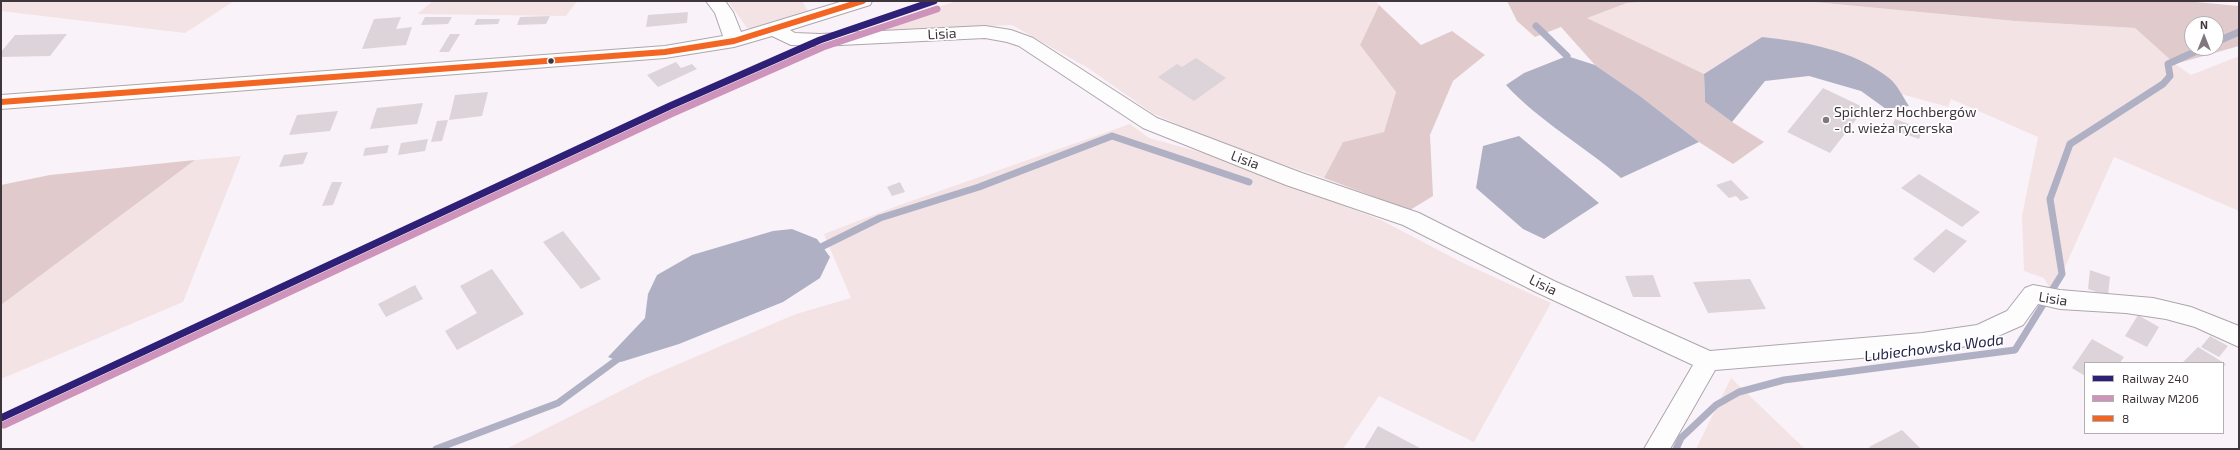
<!DOCTYPE html>
<meta charset="utf-8">
<style>
body{margin:0}
#map{position:relative;width:2240px;height:450px;overflow:hidden;background:#faf2f9;font-family:"Exo 2",sans-serif}
canvas{display:block}
.frame{position:absolute;inset:0;border:2px solid #3f353d;pointer-events:none}
.legend{position:absolute;left:2084px;top:362px;width:140px;height:72px;box-sizing:border-box;background:#fff;border:1px solid #b2aeb1;margin:0;padding:5px 7px;list-style:none;font-size:12px;color:#3f353d}
.legend li{display:flex;align-items:center;gap:8px;height:20px}
.legend b{width:20px;border:1px solid #b2aeb1}
.north{position:absolute;left:2184px;top:16px;width:40px;height:40px;box-sizing:border-box;background:#fff;border:1px solid #b2aeb1;border-radius:50%;rotate:0deg;font-size:11px;font-weight:700;line-height:16px;text-align:center;color:#3f353d}
.north::after{content:'';display:block;margin:auto;width:14px;height:18px;background:#80777f;clip-path:polygon(50% 0,100% 100%,50% 72%,0 100%)}
</style>
<div id="map">
<canvas width="2240" height="450"></canvas>
<div class="frame"></div>
<ul class="legend">
<li><b style="height:5px;background:#2e2076"></b>Railway 240</li>
<li><b style="height:5px;background:#ce93ba"></b>Railway M206</li>
<li><b style="height:5px;background:#f26522"></b>8</li>
</ul>
<div class="north">N</div>
</div>
<script>
const g = document.querySelector('canvas').getContext('2d');
g.lineJoin = 'round';
function fillPath(path, color) {
  g.fillStyle = color;
  g.fill(path, 'evenodd');
}
function trace(path, color, width, dash) {
  g.strokeStyle = color;
  g.lineWidth = width;
  g.lineCap = dash ? 'butt' : 'round';
  g.setLineDash(dash || []);
  g.stroke(path);
}
function label(font, color, halo, rows, align = 'center') {
  g.font = font + ' "Exo 2",sans-serif';
  g.lineWidth = 3.5;
  g.setLineDash([]);
  g.textBaseline = 'middle';
  g.strokeStyle = halo;
  g.fillStyle = color;
  for (const [text, x, y, turn = 0] of rows) {
    g.save();
    g.translate(x, y);
    g.rotate((+turn || 0) * Math.PI / 180);
    g.textAlign = isNaN(turn) ? turn : align;
    if (halo) g.strokeText(text, 0, 0);
    g.fillText(text, 0, 0);
    g.restore();
  }
}
const green = new Path2D(`
 M 1,1 L 234,1 L 185,33 L 1,11 Z
 M 433,1 L 577,1 L 566,16 L 417,14 Z
 M 728,1 L 802,1 L 808,11 L 760,28 L 747,28 Z
 M 957,1 L 1375,1 L 1379,5 L 1360,45 L 1396,92 L 1384,132 L 1343,142 L 1324,178 L 1227,146 L 1152,113 L 1088,68 L 1012,25 L 874,31 L 911,15 Z
 M 1657,1 L 1803,1 L 2015,21 L 2135,28 L 2175,64 L 2191,75 L 2239,56 L 2239,211 L 2114,157 L 2053,294 L 2044,278 L 2024,271 L 2022,216 L 2038,137 L 1951,99 L 1948,107 L 1901,94 L 1891,79 L 1762,37 L 1704,74 L 1586,18 L 1627,3 Z
 M 1130,124 L 1149,138 L 1211,155 L 1381,220 L 1461,262 L 1551,303 L 1474,442 L 1379,396 L 1343,449 L 506,449 L 648,377 L 796,314 L 851,298 L 824,234 L 897,206 Z
 M 241,156 L 183,302 L 1,379 L 1,305 L 195,160 Z
 M 1731,378 L 1805,449 L 1696,449 Z`);
const forest = new Path2D(`
 M 1507,1 L 1657,1 L 1627,3 L 1587,18 L 1704,74 L 1705,102 L 1732,122 L 1764,142 L 1733,164 L 1699,142 L 1640,96 L 1595,65 L 1561,27 L 1535,37 L 1517,21 Z
 M 1803,1 L 2185,1 L 2239,6 L 2239,46 L 2175,64 L 2135,28 L 2015,21 ZM 2192,24 L 2216,24 L 2216,48 L 2192,48 Z
 M 1379,5 L 1421,45 L 1452,31 L 1485,55 L 1453,81 L 1430,135 L 1433,196 L 1410,210 L 1324,178 L 1343,142 L 1384,132 L 1396,92 L 1360,45 Z
 M 195,160 L 1,305 L 1,185 L 50,175 Z`);
const water = new Path2D(`
 M 1762,37 C 1807,42 1853,50 1889,78 C 1897,84 1903,97 1909,106 L 1886,109 L 1861,91 L 1809,76 L 1765,81 L 1732,122 L 1705,102 L 1704,74 Z
 M 1567,56 L 1595,65 L 1640,96 L 1699,142 L 1621,178 C 1584,146 1539,121 1506,85 L 1524,73 Z
 M 1519,136 L 1599,203 L 1544,239 L 1523,229 L 1476,188 L 1483,146 Z
 M 792,229 L 817,239 L 830,257 L 820,278 L 783,302 L 679,344 L 621,362 L 608,357 L 645,318 L 648,294 L 657,275 L 692,255 L 773,231 Z`);
const stream = new Path2D(`
 M 1536,26 L 1567,56
 M 2216,42 L 2239,32
 M 815,250 L 880,218 L 979,187 L 1112,136 L 1249,182
 M 436,449 L 558,403 L 622,356
 M 1676,449 L 1681,438 L 1716,405 L 1739,392 L 1784,380 L 2015,350 L 2062,274 L 2050,199 L 2070,144 L 2163,84 L 2170,76 L 2168,64 L 2203,48`);
const building = new Path2D(`
 M 688,12 L 687,23 L 646,27 L 648,15 Z
 M 550,16 L 546,24 L 517,25 L 520,17 Z
 M 401,17 L 396,29 L 412,27 L 406,45 L 362,49 L 374,19 Z
 M 425,17 L 452,17 L 448,24 L 421,25 Z
 M 477,19 L 500,19 L 498,24 L 474,25 Z
 M 67,34 L 50,56 L 1,57 L 1,52 L 15,35 Z
 M 450,34 L 460,34 L 449,52 L 439,52 Z
 M 1196,58 L 1226,78 L 1194,101 L 1158,77 L 1177,64 L 1182,67 Z
 M 676,62 L 681,68 L 692,64 L 697,69 L 658,87 L 647,75 Z
 M 1823,88 L 1865,108 L 1830,153 L 1787,132 Z
 M 488,92 L 482,116 L 449,120 L 455,95 Z
 M 423,103 L 417,124 L 370,129 L 377,108 Z
 M 338,111 L 330,131 L 289,135 L 297,115 Z
 M 1895,119 L 1923,129 L 1919,139 L 1891,129 Z
 M 448,120 L 442,141 L 431,142 L 437,121 Z
 M 428,139 L 425,151 L 398,155 L 401,143 Z
 M 389,145 L 387,153 L 363,156 L 365,148 Z
 M 308,152 L 303,164 L 279,167 L 284,155 Z
 M 1919,174 L 1951,194 L 1980,212 L 1962,227 L 1901,188 Z
 M 1731,180 L 1749,198 L 1741,201 L 1736,196 L 1729,198 L 1716,185 Z
 M 332,182 L 342,182 L 333,205 L 322,206 Z
 M 900,182 L 905,192 L 892,196 L 887,187 Z
 M 1946,229 L 1967,241 L 1934,273 L 1913,259 Z
 M 563,231 L 601,279 L 581,289 L 543,242 Z
 M 492,269 L 524,314 L 457,350 L 445,331 L 477,313 L 460,286 Z
 M 2090,270 L 2110,277 L 2108,296 L 2088,289 Z
 M 1653,275 L 1661,297 L 1633,297 L 1625,276 Z
 M 1750,279 L 1766,309 L 1708,313 L 1693,282 Z
 M 415,285 L 423,299 L 386,317 L 378,304 Z
 M 2138,315 L 2159,327 L 2147,347 L 2125,336 Z
 M 2210,336 L 2228,346 L 2219,357 L 2201,347 Z
 M 2092,339 L 2124,357 L 2120,363 L 2085,363 L 2085,376 L 2072,368 Z
 M 2198,347 L 2224,363 L 2226,364 L 2223,367 L 2223,363 L 2183,362 Z
 M 1378,426 L 1418,447 L 1422,449 L 1364,449 Z
 M 1902,430 L 1921,449 L 1871,449 L 1869,447 Z`);
const minor = new Path2D(`
 M 706,1 L 725,1 L 733,12 L 741,32 L 843,1 L 872,1 L 870,5 L 790,30 L 795,33 L 820,34 L 985,26 L 1011,30 L 1033,38 L 1157,118 L 1302,173 L 1419,213 L 1554,281 L 1710,351 L 1922,333 L 1977,325 L 2007,311 L 2025,288 L 2033,285 L 2060,290 L 2153,298 L 2191,307 L 2239,326 L 2239,347 L 2195,327 L 2166,319 L 2126,313 L 2060,309 L 2038,304 L 2023,325 L 1980,344 L 1922,353 L 1715,370 L 1670,449 L 1644,449 L 1693,365 L 1538,293 L 1403,225 L 1286,185 L 1143,128 L 1019,46 L 1007,42 L 985,38 L 820,46 L 791,45 L 772,36 L 734,47 L 665,58 L 1,109 L 1,95 L 665,46 L 723,36 L 715,13 Z`);
const bus1 = new Path2D(`
 M 1,102 L 665,52 L 734,41 L 863,1`);
const rail1 = new Path2D(`
 M 1,418 L 670,106 L 820,40 L 934,1`);
const rail2 = new Path2D(`
 M 4,425 L 673,113 L 823,47 L 937,9`);
const markers = [
 [551,61,3.5,"#3f353d"],
 [1826,120,4,"#80777f"]
];
const streetNames = [
 ["Lisia",942,34,-3],
 ["Lisia",1245,160,21],
 ["Lisia",1543,285,26],
 ["Lisia",2053,299,9]
];
const poiNames = [
 ["Spichlerz Hochbergów",1834,112],
 ["- d. wieża rycerska",1834,128]
];
const waterNames = [
 ["Lubiechowska Woda",1934,348,-7]
];
fillPath(green, '#f3e3e4');
fillPath(forest, '#e1cacb');
fillPath(water, '#b0b0c5');
trace(stream, '#b0b0c5', 7);
fillPath(building, '#ddd4d9');
trace(minor, '#aea6ac', 2);
fillPath(minor, '#fefdfe');
trace(bus1, '#f26522', 6);
trace(rail1, '#2e2076', 7);
trace(rail2, '#ce93ba', 7);
for (const [x, y, r, color] of markers) {
  const dot = new Path2D();
  dot.arc(x, y, r, 0, 2 * Math.PI);
  g.fillStyle = color;
  g.fill(dot);
  trace(dot, '#fff', 1.5);
}
label('14px', '#3f353d', '#fff', streetNames);
label('14px', '#3f353d', '#fff', poiNames, 'left');
label('italic 15px', '#25254c', '#fff', waterNames);
</script>
